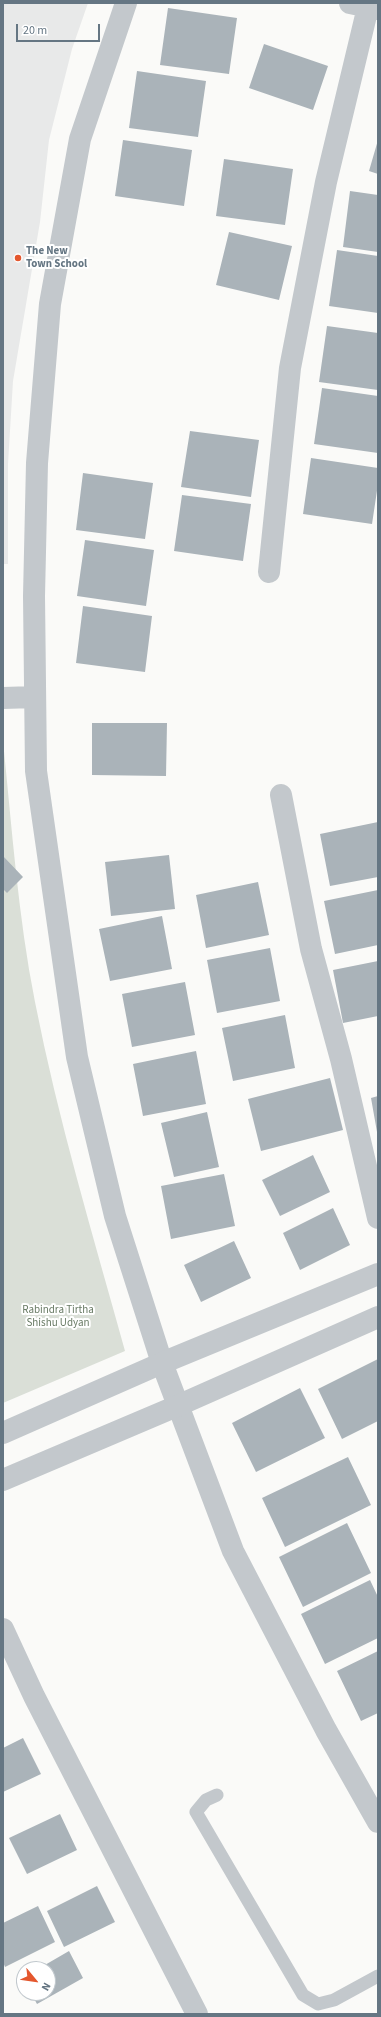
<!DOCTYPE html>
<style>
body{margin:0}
#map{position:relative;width:381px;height:2017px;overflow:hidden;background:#fafaf8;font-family:"Source Sans 3",sans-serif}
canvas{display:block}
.frame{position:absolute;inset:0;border:4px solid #657683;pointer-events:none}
.north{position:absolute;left:16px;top:1961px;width:40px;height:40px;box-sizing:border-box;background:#fff;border:1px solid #c1c8cd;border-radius:50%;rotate:119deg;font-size:11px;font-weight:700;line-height:16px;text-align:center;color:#657683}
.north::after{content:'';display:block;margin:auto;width:14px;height:18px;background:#e4572e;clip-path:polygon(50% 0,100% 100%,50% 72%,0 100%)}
.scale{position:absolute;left:16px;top:24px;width:84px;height:18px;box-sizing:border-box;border:2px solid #657683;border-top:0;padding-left:5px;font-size:12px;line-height:14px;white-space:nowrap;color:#657683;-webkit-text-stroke:3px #fff;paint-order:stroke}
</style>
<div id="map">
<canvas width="381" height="2017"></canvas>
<div class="frame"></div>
<div class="north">N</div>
<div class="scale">20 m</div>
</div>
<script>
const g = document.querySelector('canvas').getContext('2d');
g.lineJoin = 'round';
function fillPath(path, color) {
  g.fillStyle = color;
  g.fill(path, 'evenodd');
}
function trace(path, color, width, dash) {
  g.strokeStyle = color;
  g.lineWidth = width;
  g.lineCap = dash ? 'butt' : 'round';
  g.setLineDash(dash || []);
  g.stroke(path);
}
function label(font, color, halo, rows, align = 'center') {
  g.font = font + ' "Source Sans 3",sans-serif';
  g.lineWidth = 4;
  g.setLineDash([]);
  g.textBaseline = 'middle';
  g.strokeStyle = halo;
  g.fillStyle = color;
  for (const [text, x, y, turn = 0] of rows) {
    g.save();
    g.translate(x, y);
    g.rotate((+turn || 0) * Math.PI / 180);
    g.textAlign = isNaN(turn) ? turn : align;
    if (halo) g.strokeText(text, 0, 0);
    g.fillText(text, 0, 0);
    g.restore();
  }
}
const built = new Path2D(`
 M 3,3 L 88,3 L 72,49 L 49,140 L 40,222 L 13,381 L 8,464 L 8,564 L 3,564 Z`);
const green = new Path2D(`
 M 3,741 C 12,828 18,916 35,1002 C 58,1120 93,1235 125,1351 L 3,1403 Z`);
const building = new Path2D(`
 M 168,8 L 237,18 L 229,74 L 160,65 Z
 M 264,44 L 328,66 L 313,110 L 249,88 Z
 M 137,71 L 206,81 L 198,137 L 129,128 Z
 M 123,140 L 192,150 L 184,206 L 115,196 Z
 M 378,140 L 378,174 L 369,171 Z
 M 224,159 L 293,169 L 285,225 L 216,216 Z
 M 350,191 L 378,195 L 378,252 L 343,247 Z
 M 229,232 L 292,246 L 279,300 L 216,285 Z
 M 337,250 L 378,256 L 378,313 L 329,306 Z
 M 327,326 L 378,333 L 378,390 L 319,382 Z
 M 322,388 L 378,396 L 378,453 L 314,444 Z
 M 190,431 L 259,440 L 251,497 L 181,487 Z
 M 311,458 L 378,468 L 378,484 L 372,524 L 303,514 Z
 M 83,473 L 153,483 L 145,539 L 76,530 Z
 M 182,495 L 251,504 L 243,561 L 174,551 Z
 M 85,540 L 154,550 L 146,606 L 77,596 Z
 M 83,606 L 152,616 L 145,672 L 76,663 Z
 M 92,723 L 167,723 L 166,776 L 92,775 Z
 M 378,822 L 378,877 L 330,886 L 320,834 Z
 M 169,855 L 175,909 L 111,916 L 105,862 Z
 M 3,856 L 23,877 L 7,893 L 3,889 Z
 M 258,882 L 269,935 L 206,948 L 196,895 Z
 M 378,890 L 378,945 L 335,954 L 324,901 Z
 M 162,916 L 172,969 L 110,981 L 99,929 Z
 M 270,948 L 280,1001 L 217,1013 L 207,960 Z
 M 378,961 L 378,1016 L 343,1023 L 333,970 Z
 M 185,982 L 195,1035 L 132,1047 L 122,994 Z
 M 285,1015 L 295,1068 L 233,1081 L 222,1028 Z
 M 196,1051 L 206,1104 L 143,1116 L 133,1064 Z
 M 330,1078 L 343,1130 L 261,1151 L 248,1099 Z
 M 378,1096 L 378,1132 L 377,1132 L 371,1098 Z
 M 207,1112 L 219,1167 L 174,1177 L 161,1123 Z
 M 313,1155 L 330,1192 L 280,1216 L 262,1180 Z
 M 224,1174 L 235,1226 L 171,1239 L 161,1186 Z
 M 333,1208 L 350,1245 L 300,1270 L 283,1233 Z
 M 234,1241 L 251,1278 L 201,1302 L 184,1265 Z
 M 378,1359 L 378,1421 L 342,1439 L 318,1389 Z
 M 300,1388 L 325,1438 L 256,1472 L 232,1423 Z
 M 348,1457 L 371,1505 L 285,1547 L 262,1498 Z
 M 347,1523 L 371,1573 L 303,1607 L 279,1557 Z
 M 370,1580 L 378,1597 L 378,1638 L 325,1664 L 301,1614 Z
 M 378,1651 L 378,1713 L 361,1721 L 337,1671 Z
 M 23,1738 L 41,1774 L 3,1792 L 3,1748 Z
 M 60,1814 L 77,1850 L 27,1874 L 9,1838 Z
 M 97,1886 L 115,1922 L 64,1947 L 47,1911 Z
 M 38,1906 L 55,1942 L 5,1967 L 3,1962 L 3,1923 Z
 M 69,1951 L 83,1978 L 37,2004 L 31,1993 L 48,1993 L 48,1969 L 38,1969 Z`);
const service = new Path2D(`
 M 217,1795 L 206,1800 L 196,1812 L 303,1995 L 318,2004 L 334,2000 L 378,1976`);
const minor = new Path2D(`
 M 126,3 L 80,139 L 50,304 L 37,463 L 34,596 L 36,771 L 77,1057 L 115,1216 L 162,1363 L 233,1551 L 326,1730 L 378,1822
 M 350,3 L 378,9
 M 269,572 L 290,368 L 326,182 L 368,7
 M 3,698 L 35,697
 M 281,795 L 311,949 L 341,1059 L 378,1218
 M 3,1629 L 34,1696 L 197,2014`);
const tertiary = new Path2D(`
 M 3,1433 L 162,1363 L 378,1274
 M 3,1480 L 177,1406 L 378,1317`);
const markers = [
 [18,258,4,"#e4572e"]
];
const poiNames = [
 ["The New",26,252],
 ["Town School",26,265]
];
const parkNames = [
 ["Rabindra Tirtha",58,1311],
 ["Shishu Udyan",58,1324]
];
fillPath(built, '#e8e9e9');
fillPath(green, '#dadfd7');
fillPath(building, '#aab3b9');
trace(service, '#c3c8cc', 13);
trace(minor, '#c3c8cc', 22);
trace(tertiary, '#c3c8cc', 22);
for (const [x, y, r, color] of markers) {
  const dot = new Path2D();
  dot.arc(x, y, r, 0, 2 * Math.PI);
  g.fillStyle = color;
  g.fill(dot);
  trace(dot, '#fff', 1.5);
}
label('bold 11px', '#657683', '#fff', poiNames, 'left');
label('11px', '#687a64', '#fff', parkNames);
</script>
